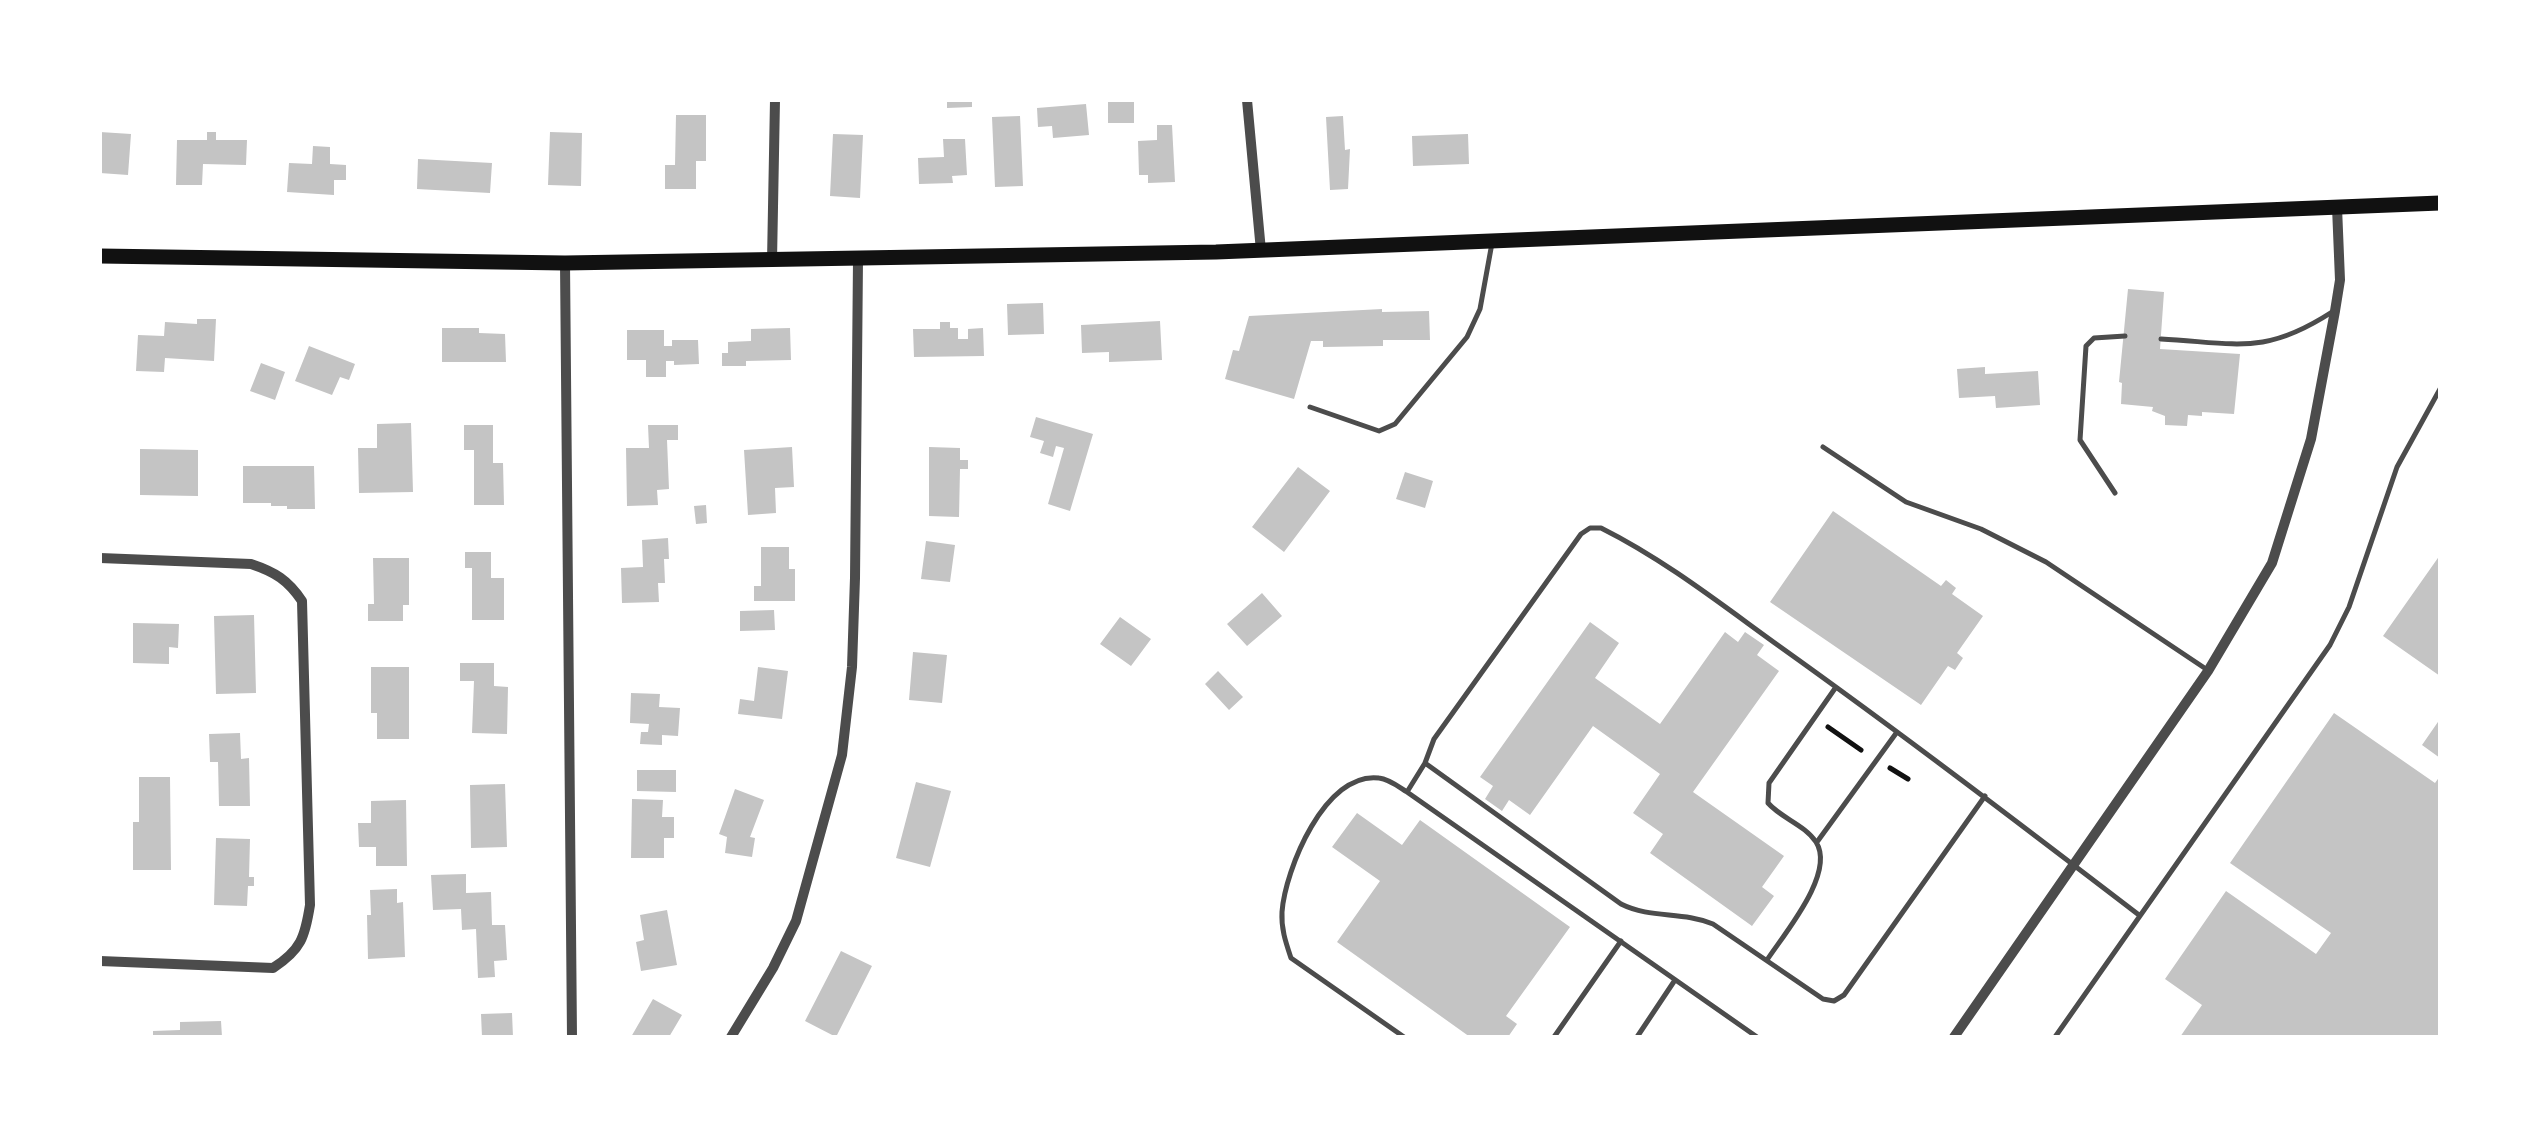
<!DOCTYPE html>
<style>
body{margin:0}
#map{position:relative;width:2540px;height:1137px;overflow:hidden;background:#fff;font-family:"PT Sans Narrow",sans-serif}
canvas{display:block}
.frame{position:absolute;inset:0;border:102px solid #fff;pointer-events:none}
</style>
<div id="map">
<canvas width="2540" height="1137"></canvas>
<div class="frame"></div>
</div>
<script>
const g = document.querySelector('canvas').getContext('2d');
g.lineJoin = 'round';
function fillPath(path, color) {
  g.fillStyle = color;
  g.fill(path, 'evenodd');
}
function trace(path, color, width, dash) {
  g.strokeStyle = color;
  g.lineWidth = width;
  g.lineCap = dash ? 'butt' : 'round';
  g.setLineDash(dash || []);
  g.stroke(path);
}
const building = new Path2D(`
 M 947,100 L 972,100 L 972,107 L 947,108 Z
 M 1108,100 L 1134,100 L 1134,123 L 1108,123 Z
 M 1086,104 L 1089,135 L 1053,138 L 1052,126 L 1038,127 L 1037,108 Z
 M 676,115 L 706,115 L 706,161 L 696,161 L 696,189 L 665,189 L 665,165 L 675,165 Z
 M 1020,116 L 1023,186 L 995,187 L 992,117 Z
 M 1343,116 L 1345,150 L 1350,149 L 1348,189 L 1330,190 L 1326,117 Z
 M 1157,125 L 1172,125 L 1175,182 L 1148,183 L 1148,175 L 1139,175 L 1138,141 L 1157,140 Z
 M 100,132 L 131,134 L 128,175 L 100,173 Z
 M 207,132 L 216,132 L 216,140 L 247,140 L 246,165 L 203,164 L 202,185 L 176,185 L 177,140 L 207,140 Z
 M 550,132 L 582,133 L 581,186 L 548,185 Z
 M 833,134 L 863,135 L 860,198 L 830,196 Z
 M 1468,134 L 1469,164 L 1413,166 L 1412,136 Z
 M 943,139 L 965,139 L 967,175 L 952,176 L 953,183 L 919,184 L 918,158 L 944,157 Z
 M 313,146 L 330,147 L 330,164 L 346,165 L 346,180 L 334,180 L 334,195 L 287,192 L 289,163 L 312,164 Z
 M 418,159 L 492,163 L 490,193 L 417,189 Z
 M 2128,289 L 2164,292 L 2160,349 L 2240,354 L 2234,414 L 2202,412 L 2202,416 L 2188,415 L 2187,426 L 2165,425 L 2165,416 L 2152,411 L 2153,407 L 2121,404 L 2122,383 L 2119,382 Z
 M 1043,303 L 1044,334 L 1008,335 L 1007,304 Z
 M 1382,309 L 1382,312 L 1429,311 L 1430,340 L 1383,340 L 1383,346 L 1323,347 L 1323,341 L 1311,341 L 1294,399 L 1225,379 L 1233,350 L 1239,351 L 1249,316 Z
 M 197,319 L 216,319 L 214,361 L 165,358 L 164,372 L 136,371 L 138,335 L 164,336 L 165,322 L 197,324 Z
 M 1160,321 L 1162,360 L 1109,362 L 1109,352 L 1082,353 L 1081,325 Z
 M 940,322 L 950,322 L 950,328 L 958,328 L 958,339 L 968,339 L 968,329 L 983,328 L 984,356 L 914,357 L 913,329 L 940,329 Z
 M 442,328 L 479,328 L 479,333 L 505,334 L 506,362 L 442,362 Z
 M 790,328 L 791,360 L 746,361 L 746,366 L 722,366 L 722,353 L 728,353 L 728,342 L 751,341 L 751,329 Z
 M 627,330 L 664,330 L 664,346 L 672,346 L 672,340 L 698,340 L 699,364 L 674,365 L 674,361 L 666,361 L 666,377 L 646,377 L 646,360 L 627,360 Z
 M 309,346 L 355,364 L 349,380 L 340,377 L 332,395 L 295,381 Z
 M 261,363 L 285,372 L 275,400 L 250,391 Z
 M 1985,367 L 1985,374 L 2038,371 L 2040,405 L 1996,408 L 1995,396 L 1959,398 L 1957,369 Z
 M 1036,417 L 1093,434 L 1070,511 L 1048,504 L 1064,448 L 1056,446 L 1053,457 L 1040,453 L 1044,441 L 1030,437 Z
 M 411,423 L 413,492 L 359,493 L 358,448 L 377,448 L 377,424 Z
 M 464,425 L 493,425 L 493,463 L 503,463 L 504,505 L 474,505 L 474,450 L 464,450 Z
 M 648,425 L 678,425 L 678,440 L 667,440 L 669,489 L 657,490 L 658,505 L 627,506 L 626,448 L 649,448 Z
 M 792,447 L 794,487 L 775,488 L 776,513 L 748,515 L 744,450 Z
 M 929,447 L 960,448 L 960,460 L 968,460 L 968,469 L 960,469 L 959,517 L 929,516 Z
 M 140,449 L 198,450 L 198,496 L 140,495 Z
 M 243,466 L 314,466 L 315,509 L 287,509 L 287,506 L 271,506 L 271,503 L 243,503 Z
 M 1298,467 L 1330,491 L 1284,552 L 1252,527 Z
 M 1405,472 L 1433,481 L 1425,508 L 1396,499 Z
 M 706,505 L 707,523 L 696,524 L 694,506 Z
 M 1833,511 L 1941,586 L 1946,580 L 1956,588 L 1952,594 L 1983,616 L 1957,653 L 1963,658 L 1955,670 L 1948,666 L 1921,705 L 1770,602 Z
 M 668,538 L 669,559 L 664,559 L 665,583 L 658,583 L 659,602 L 622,603 L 621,568 L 643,567 L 642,540 Z
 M 926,541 L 955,545 L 950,582 L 921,579 Z
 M 761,547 L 789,547 L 789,569 L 795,569 L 795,601 L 754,601 L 754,586 L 761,586 Z
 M 465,552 L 491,552 L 491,578 L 504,578 L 504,620 L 472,620 L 472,568 L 465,568 Z
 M 2440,555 L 2440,676 L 2383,636 Z
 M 373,558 L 409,558 L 409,605 L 403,605 L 403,621 L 368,621 L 368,604 L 374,604 Z
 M 1262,593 L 1282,616 L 1247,646 L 1227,624 Z
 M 774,610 L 775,630 L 740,631 L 740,611 Z
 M 254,615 L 256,693 L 216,694 L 214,616 Z
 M 1120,617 L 1151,639 L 1131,666 L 1100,644 Z
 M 1590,622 L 1619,643 L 1595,678 L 1660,724 L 1725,632 L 1738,642 L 1745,632 L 1764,645 L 1757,655 L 1779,671 L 1693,792 L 1784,856 L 1762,887 L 1774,896 L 1752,926 L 1650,853 L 1663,834 L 1633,813 L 1660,774 L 1593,726 L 1530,815 L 1509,800 L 1502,811 L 1485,799 L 1493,786 L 1480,777 Z
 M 133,623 L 179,624 L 178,648 L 169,647 L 169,664 L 133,663 Z
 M 913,652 L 947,655 L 942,703 L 909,700 Z
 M 460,663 L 494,663 L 494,686 L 508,687 L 507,734 L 472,733 L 474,681 L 460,681 Z
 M 371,667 L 409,667 L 409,739 L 377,739 L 377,713 L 371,713 Z
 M 758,667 L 788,671 L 782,719 L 738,714 L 740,699 L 754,701 Z
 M 1218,671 L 1243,697 L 1229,710 L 1205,684 Z
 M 631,693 L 660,694 L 659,707 L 680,708 L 678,736 L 662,735 L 662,745 L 640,744 L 641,732 L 648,732 L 649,724 L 630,723 Z
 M 2334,713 L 2435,783 L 2440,776 L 2440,1037 L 2180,1037 L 2202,1005 L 2165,979 L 2226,891 L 2316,954 L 2331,933 L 2230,863 Z
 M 2440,719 L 2440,758 L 2422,745 Z
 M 240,733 L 241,759 L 249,758 L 250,806 L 219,806 L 218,762 L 210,762 L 209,734 Z
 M 637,770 L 676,770 L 676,792 L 637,791 Z
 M 139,777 L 170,777 L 171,870 L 133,870 L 133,822 L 139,822 Z
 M 916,782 L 951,791 L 930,867 L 896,858 Z
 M 505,784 L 507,847 L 471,848 L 470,785 Z
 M 735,789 L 764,800 L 750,837 L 755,838 L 752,857 L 725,853 L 727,837 L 719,834 Z
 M 632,799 L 663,800 L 662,817 L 674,817 L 674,838 L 664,838 L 664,858 L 631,858 Z
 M 406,800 L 407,866 L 376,866 L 376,847 L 359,847 L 358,823 L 371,823 L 371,801 Z
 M 1357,813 L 1402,845 L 1420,820 L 1570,927 L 1506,1016 L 1517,1024 L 1508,1037 L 1470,1037 L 1337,942 L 1380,881 L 1332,847 Z
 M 216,838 L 250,839 L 249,877 L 254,877 L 254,886 L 248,886 L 247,906 L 214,905 Z
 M 466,874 L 466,893 L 491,892 L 492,925 L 505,925 L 507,960 L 494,961 L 495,977 L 478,978 L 476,929 L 462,930 L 461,909 L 433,910 L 431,875 Z
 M 397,889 L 397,903 L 403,902 L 405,957 L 368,959 L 367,915 L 371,915 L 370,890 Z
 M 667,910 L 677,965 L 641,971 L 636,942 L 644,940 L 640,915 Z
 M 841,951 L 872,966 L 836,1037 L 805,1021 Z
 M 653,999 L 682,1015 L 669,1037 L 631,1037 Z
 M 512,1013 L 513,1037 L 482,1037 L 481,1014 Z
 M 221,1021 L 222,1037 L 153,1037 L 153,1031 L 180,1030 L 180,1022 Z`);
const path = new Path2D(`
 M 1828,727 L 1861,750
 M 1890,768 L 1908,779`);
const service = new Path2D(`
 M 2161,339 C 2237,343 2264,356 2332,312
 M 1310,407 L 1379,431 L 1395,424 L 1467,337 L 1480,309 L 1492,243
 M 1823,447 L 1906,502 L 1981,529 L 2046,562 L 2206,669
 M 2115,493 L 2080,440 L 2086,346 L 2094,338 L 2125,336
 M 1407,792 L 1425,763
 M 1985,796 L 1844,995 L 1834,1001 L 1823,999 L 1713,924 C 1682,911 1651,919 1621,904 L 1425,763 L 1434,739 L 1581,534 L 1590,528 L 1601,528 C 1665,560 1722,605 1779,646 C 1901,733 2020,824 2139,915
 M 1817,842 L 1897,732
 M 1767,960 C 1784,934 1836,873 1816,842 C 1805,825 1781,818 1768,803 L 1769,783 L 1836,687
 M 1404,1037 L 1291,958 C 1286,943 1281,929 1282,912 C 1285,870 1325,771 1379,778 C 1389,779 1399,787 1407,792 L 1757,1037
 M 1554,1037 L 1621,941
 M 1637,1037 L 1675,980
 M 2055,1037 L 2330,645 L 2349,607 L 2397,467 L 2440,389`);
const minor = new Path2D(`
 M 1247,100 L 1261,251
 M 772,261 L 775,100
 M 565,263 L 572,1037
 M 100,558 L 251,564 C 275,572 288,580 302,601 L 310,905 C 305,937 301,950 273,968 L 100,961
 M 731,1037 L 773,968 L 796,921 L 842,755 L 852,667 L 855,578 L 858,260
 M 1954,1037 L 2208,671 L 2272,563 L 2311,439 L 2335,311 L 2340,280 L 2337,207`);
const secondary = new Path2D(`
 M 100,256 L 565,263 L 1216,252 L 2440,203`);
fillPath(building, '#c4c4c4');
trace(path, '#111', 5);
trace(service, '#4c4c4c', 5);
trace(minor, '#4c4c4c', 10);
trace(secondary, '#111', 15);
</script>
